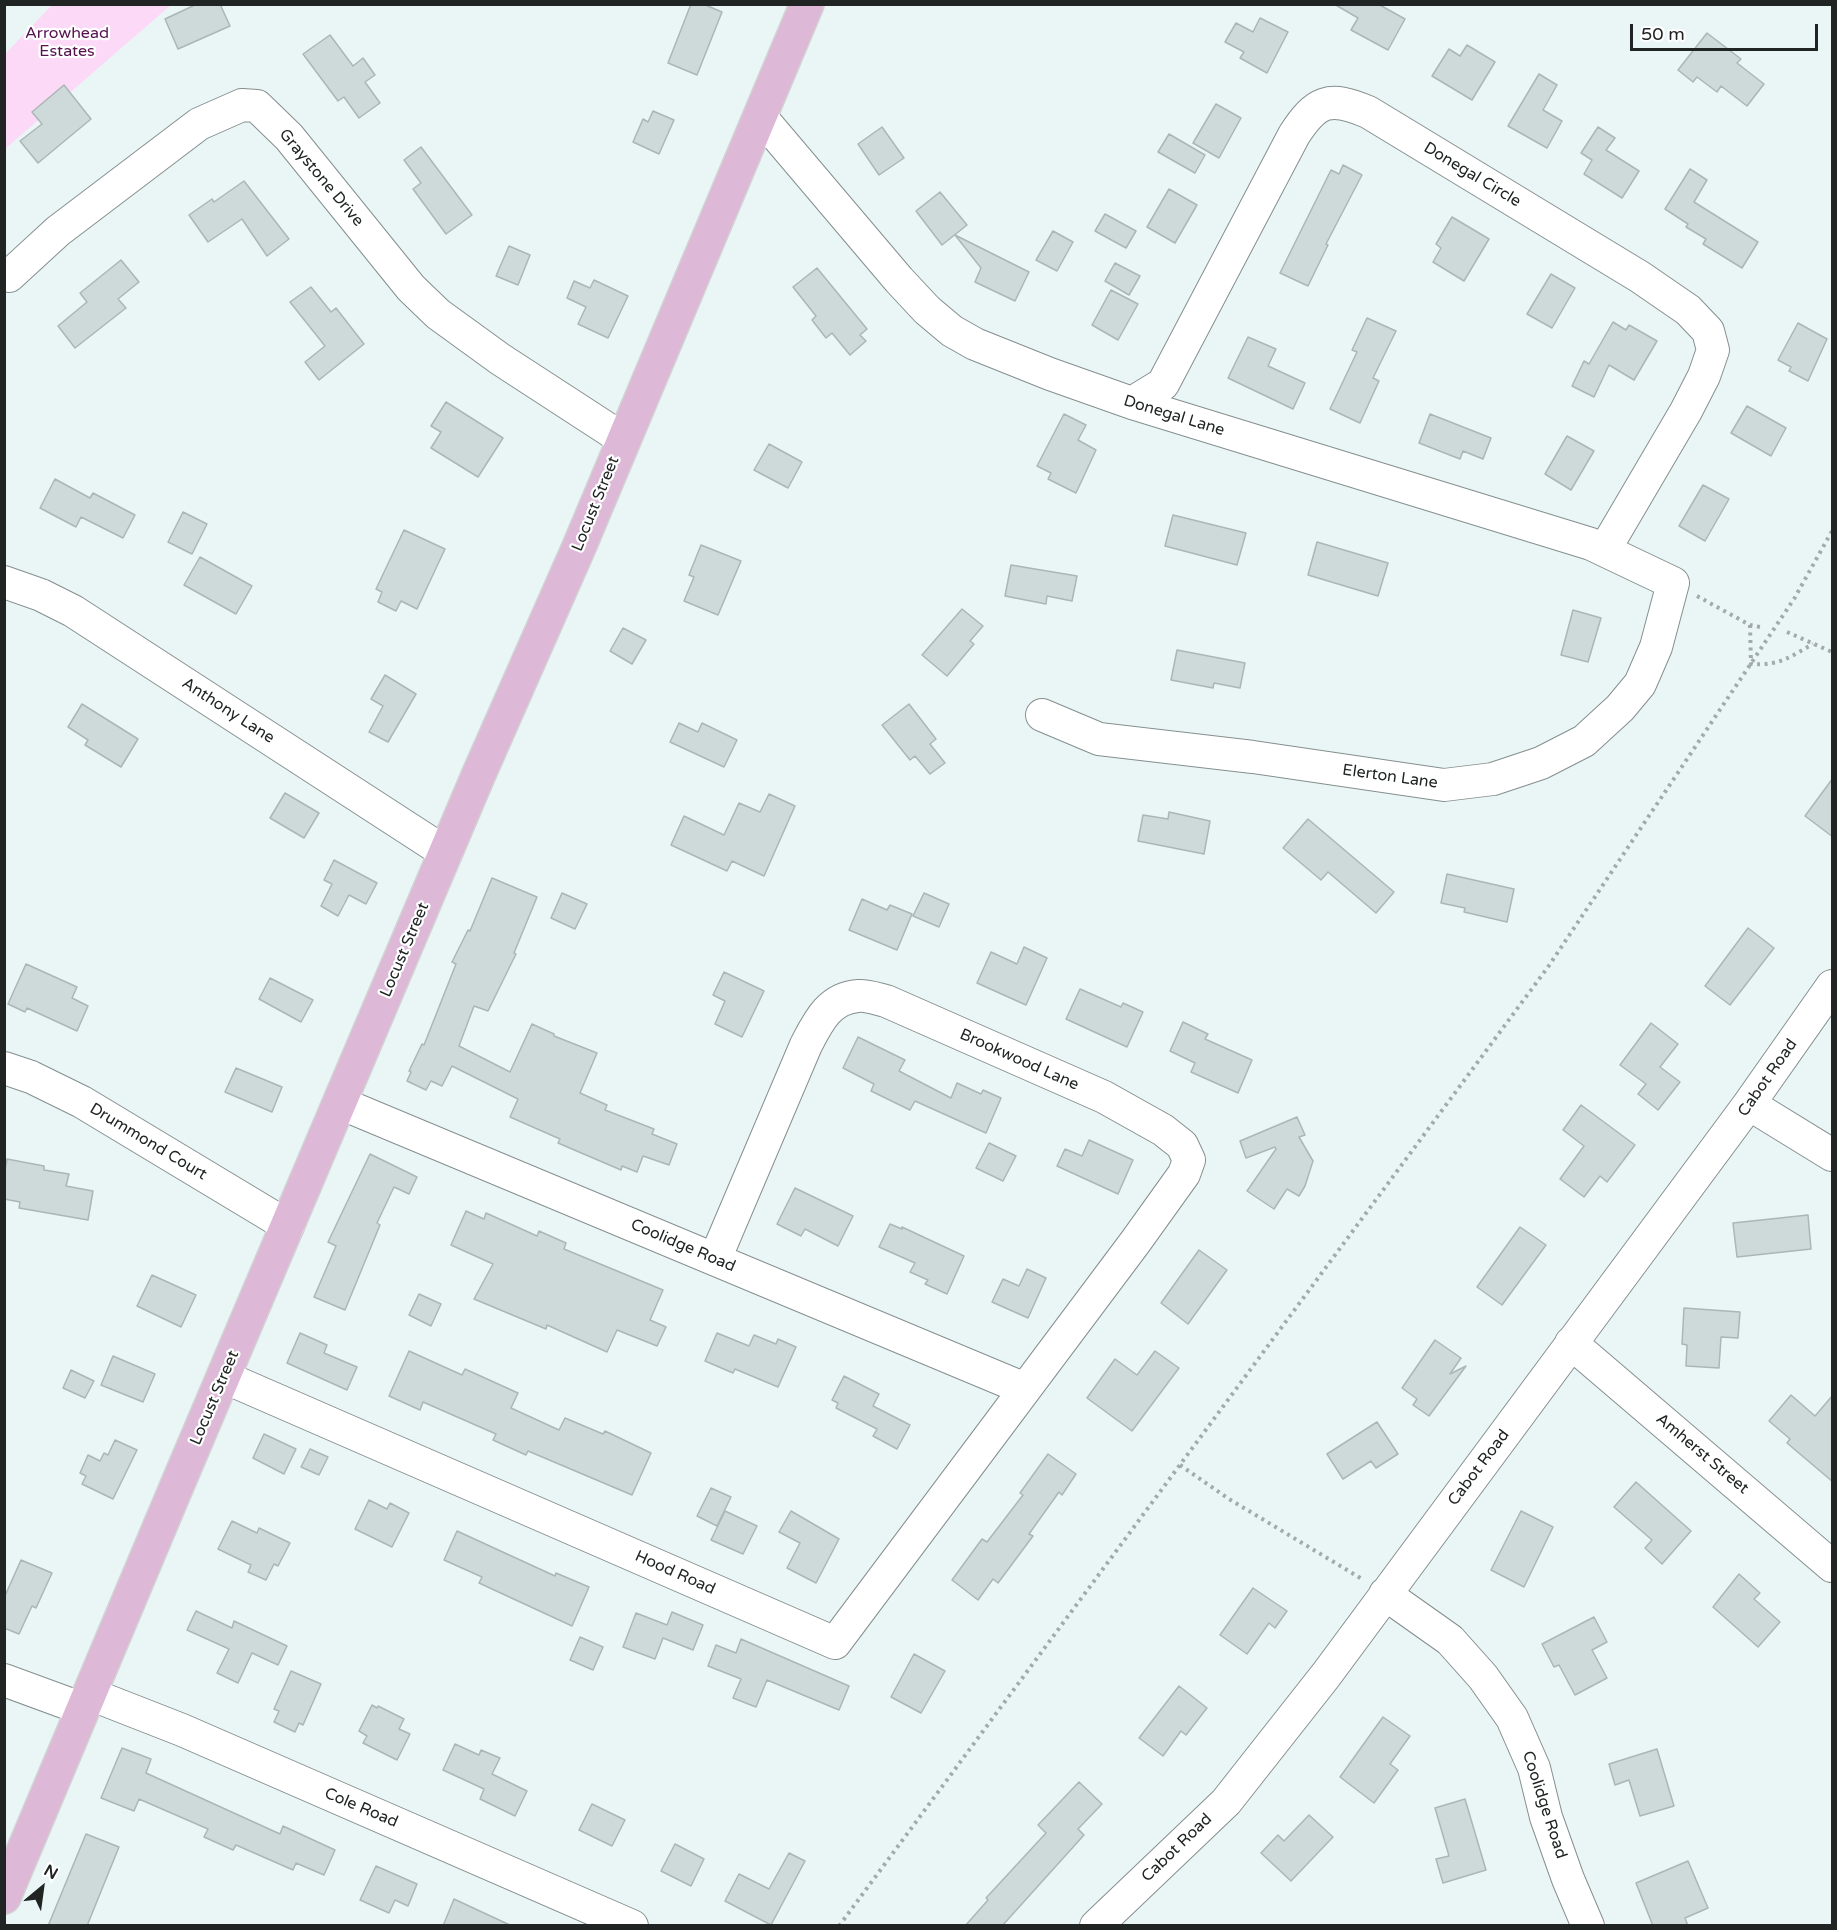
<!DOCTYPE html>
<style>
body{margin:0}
#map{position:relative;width:1837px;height:1930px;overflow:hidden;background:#eaf6f5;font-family:"Varela Round",sans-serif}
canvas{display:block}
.frame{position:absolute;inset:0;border:6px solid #202524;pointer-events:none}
.north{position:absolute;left:12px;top:1858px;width:60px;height:60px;-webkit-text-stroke:4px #fff;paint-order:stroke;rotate:29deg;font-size:16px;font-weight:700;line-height:24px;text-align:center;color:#202524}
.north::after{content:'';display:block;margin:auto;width:21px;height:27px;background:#202524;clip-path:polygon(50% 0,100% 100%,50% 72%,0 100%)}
.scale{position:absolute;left:1630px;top:24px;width:188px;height:27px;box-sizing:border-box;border:3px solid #202524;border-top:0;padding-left:8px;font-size:18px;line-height:21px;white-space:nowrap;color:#202524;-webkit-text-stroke:4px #fff;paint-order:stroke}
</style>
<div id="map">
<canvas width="1837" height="1930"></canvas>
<div class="frame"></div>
<div class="north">N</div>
<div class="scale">50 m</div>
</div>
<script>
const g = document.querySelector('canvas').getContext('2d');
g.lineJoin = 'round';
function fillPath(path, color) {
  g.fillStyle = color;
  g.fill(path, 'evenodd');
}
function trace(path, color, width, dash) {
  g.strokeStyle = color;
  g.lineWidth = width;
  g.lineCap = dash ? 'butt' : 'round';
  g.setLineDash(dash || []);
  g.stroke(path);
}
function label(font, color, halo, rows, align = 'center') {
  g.font = font + ' "Varela Round",sans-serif';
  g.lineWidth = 4.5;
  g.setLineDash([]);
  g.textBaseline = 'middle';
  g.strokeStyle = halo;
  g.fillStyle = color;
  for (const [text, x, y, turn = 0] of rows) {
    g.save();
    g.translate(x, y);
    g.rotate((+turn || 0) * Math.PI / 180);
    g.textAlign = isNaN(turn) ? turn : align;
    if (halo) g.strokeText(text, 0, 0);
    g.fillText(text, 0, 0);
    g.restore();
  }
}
const green = new Path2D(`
 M 52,5 L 171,5 L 5,149 L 5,54 Z`);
const building = new Path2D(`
 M 197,4 L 220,4 L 230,26 L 178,49 L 165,19 Z
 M 691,4 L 703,4 L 722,12 L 697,75 L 668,63 Z
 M 1334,4 L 1378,4 L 1405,19 L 1388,50 L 1351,30 L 1358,18 Z
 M 1260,18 L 1288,32 L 1267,73 L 1240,58 L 1244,52 L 1225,42 L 1236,23 L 1253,32 Z
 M 1707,33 L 1741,59 L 1737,63 L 1764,84 L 1747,106 L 1721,86 L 1717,92 L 1697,77 L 1693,82 L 1678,70 Z
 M 330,35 L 353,66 L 363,58 L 375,75 L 365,82 L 380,103 L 359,118 L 344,97 L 338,101 L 303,54 Z
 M 1467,45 L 1495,62 L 1472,100 L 1432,76 L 1449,49 L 1460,56 Z
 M 1539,74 L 1557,85 L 1543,110 L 1562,121 L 1547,148 L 1508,126 Z
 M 64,85 L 91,119 L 38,163 L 20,141 L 42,124 L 32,112 Z
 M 1216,104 L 1241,118 L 1219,158 L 1193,143 Z
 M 653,111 L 674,120 L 659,154 L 633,142 L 643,119 L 648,122 Z
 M 882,127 L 904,158 L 879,175 L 858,144 Z
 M 1598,127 L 1615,138 L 1606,150 L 1639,171 L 1622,198 L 1584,174 L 1592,160 L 1581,153 Z
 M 1169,134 L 1205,155 L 1195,173 L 1158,152 Z
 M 421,147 L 472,215 L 446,234 L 413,189 L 421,183 L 404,160 Z
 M 1343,165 L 1362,175 L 1326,244 L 1328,245 L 1308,286 L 1280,273 L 1331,170 L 1339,174 Z
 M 1690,169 L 1707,180 L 1694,202 L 1758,242 L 1742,268 L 1703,244 L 1706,239 L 1686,227 L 1688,224 L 1665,209 Z
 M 244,181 L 289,239 L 267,256 L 242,219 L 208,242 L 189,215 L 212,199 L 214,202 Z
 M 1169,189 L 1197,205 L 1175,243 L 1147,227 Z
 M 940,192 L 967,225 L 942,245 L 916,211 Z
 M 1105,214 L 1136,231 L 1126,248 L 1095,231 Z
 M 1452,217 L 1489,239 L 1464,281 L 1433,262 L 1441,248 L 1436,244 Z
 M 1053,231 L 1073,242 L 1057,271 L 1036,260 Z
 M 955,235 L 1029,272 L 1015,301 L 975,282 L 981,268 Z
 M 509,246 L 530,255 L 518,285 L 496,276 Z
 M 121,260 L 139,282 L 118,299 L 126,308 L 75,348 L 58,326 L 87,302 L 80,293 Z
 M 1115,263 L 1140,276 L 1129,295 L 1105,281 Z
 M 817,268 L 867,329 L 860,335 L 866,341 L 850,355 L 832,333 L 826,338 L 812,320 L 816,316 L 793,287 Z
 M 1551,274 L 1575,288 L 1552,328 L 1527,314 Z
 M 594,280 L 628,296 L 608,338 L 578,324 L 586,307 L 567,298 L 574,281 L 590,288 Z
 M 311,287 L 331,312 L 336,308 L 364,344 L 319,380 L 305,362 L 325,346 L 290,302 Z
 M 1111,290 L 1138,304 L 1118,340 L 1092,325 Z
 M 1367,318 L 1396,331 L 1373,378 L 1379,381 L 1360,423 L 1330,409 L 1357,352 L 1352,350 Z
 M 1613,322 L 1626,330 L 1629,325 L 1657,341 L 1634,380 L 1609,365 L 1594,397 L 1572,386 L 1584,361 L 1589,364 Z
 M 1798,323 L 1827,339 L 1808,381 L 1789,371 L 1791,367 L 1778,360 Z
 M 1248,337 L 1276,349 L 1268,366 L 1305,383 L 1293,409 L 1228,378 Z
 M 446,402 L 503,438 L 478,477 L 431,448 L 441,432 L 431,426 Z
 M 1747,406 L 1786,428 L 1771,456 L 1731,433 Z
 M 1064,414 L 1086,425 L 1078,440 L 1096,450 L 1076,493 L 1048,479 L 1051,473 L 1037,466 Z
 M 1430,414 L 1491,438 L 1483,459 L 1463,451 L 1460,459 L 1419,443 Z
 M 1567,436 L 1594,451 L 1571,490 L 1545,474 Z
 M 769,444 L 802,462 L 788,488 L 754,470 Z
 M 55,479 L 90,498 L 93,493 L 135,515 L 123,538 L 81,517 L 76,527 L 40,508 Z
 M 1703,485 L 1729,499 L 1705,541 L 1679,526 Z
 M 183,512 L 207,524 L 192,554 L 168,542 Z
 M 1173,515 L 1246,533 L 1237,565 L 1165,546 Z
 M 404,530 L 445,549 L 417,609 L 401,601 L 396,611 L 378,602 L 382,592 L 376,589 Z
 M 1317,542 L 1388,563 L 1378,596 L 1308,575 Z
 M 701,545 L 741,561 L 718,615 L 684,601 L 694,577 L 689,575 Z
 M 200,557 L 252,586 L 236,614 L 184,585 Z
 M 1011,565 L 1077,576 L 1072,601 L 1047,596 L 1046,604 L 1005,596 Z
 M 962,609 L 983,626 L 970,641 L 974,644 L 947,676 L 922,655 Z
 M 1573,610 L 1601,618 L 1588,662 L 1561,655 Z
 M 623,628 L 646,640 L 632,664 L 610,651 Z
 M 1177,650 L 1245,663 L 1240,688 L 1214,683 L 1213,688 L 1171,680 Z
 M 385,675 L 416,694 L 388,742 L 369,732 L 383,706 L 371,699 Z
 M 82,704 L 138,739 L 121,767 L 85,745 L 88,740 L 68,727 Z
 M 909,704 L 936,739 L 930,744 L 945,763 L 930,774 L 915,756 L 910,760 L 882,725 Z
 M 679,723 L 698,732 L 702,723 L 737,740 L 724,767 L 670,742 Z
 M 1833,778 L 1833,837 L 1805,816 Z
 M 285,793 L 319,813 L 304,838 L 270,818 Z
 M 769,794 L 795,806 L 764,876 L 732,861 L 727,871 L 671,845 L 684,816 L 724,835 L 739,803 L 760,812 Z
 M 1169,812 L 1210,821 L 1204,854 L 1138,841 L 1143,815 L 1168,819 Z
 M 1308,819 L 1394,892 L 1376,913 L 1328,872 L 1321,880 L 1283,848 Z
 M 334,860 L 377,883 L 366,904 L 349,895 L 338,916 L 321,906 L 332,884 L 324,880 Z
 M 1447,874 L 1514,889 L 1507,922 L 1464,912 L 1465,908 L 1441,903 Z
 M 492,878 L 537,897 L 514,953 L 516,954 L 488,1011 L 474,1006 L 459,1046 L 510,1072 L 532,1024 L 554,1034 L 554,1036 L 597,1053 L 580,1093 L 607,1105 L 605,1110 L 654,1129 L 652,1134 L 677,1144 L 669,1165 L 643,1156 L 637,1172 L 622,1166 L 621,1170 L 558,1143 L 560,1139 L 510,1117 L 518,1099 L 452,1066 L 442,1086 L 431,1081 L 426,1090 L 407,1081 L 411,1072 L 409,1071 L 422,1044 L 424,1045 L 456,964 L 452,962 L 468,930 L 470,931 Z
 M 562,893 L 587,904 L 575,929 L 551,918 Z
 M 924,893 L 949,904 L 939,927 L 913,916 Z
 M 862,899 L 887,910 L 890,905 L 912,914 L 897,950 L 849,930 Z
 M 1748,928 L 1774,948 L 1730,1005 L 1705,986 Z
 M 1024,947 L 1047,958 L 1026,1005 L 977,983 L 991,952 L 1017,964 Z
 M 26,964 L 77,987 L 72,998 L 88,1006 L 77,1031 L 27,1008 L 25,1012 L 8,1004 Z
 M 724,972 L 764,991 L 742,1037 L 715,1024 L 725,1001 L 713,995 Z
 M 270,978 L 313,1000 L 301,1022 L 259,999 Z
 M 1080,989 L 1121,1007 L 1123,1003 L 1143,1012 L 1127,1047 L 1066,1019 Z
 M 1183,1022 L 1208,1034 L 1205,1039 L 1252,1060 L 1238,1093 L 1191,1072 L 1195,1063 L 1170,1051 Z
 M 1651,1023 L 1678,1044 L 1660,1067 L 1680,1082 L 1658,1110 L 1638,1094 L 1646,1084 L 1620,1065 Z
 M 858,1037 L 905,1060 L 899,1071 L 951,1098 L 957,1083 L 981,1094 L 983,1090 L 1001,1098 L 986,1133 L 915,1101 L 910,1110 L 871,1091 L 874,1084 L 843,1068 Z
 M 236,1068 L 282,1087 L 272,1112 L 225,1092 Z
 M 1581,1105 L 1635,1145 L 1607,1182 L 1600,1176 L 1584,1197 L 1560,1179 L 1584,1146 L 1563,1130 Z
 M 1297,1117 L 1305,1135 L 1299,1137 L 1313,1161 L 1305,1186 L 1299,1196 L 1287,1189 L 1274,1209 L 1247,1191 L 1276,1149 L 1275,1147 L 1246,1158 L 1240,1141 Z
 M 1089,1140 L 1133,1160 L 1118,1194 L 1057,1166 L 1065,1149 L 1082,1156 Z
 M 989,1143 L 1016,1156 L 1003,1181 L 976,1168 Z
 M 370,1154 L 417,1177 L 409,1194 L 394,1187 L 377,1223 L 380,1225 L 345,1310 L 314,1297 L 336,1246 L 328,1242 Z
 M 7,1159 L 44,1166 L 44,1170 L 69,1174 L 66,1186 L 93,1191 L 88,1220 L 19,1208 L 20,1202 L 4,1199 L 4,1175 Z
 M 795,1188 L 853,1216 L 838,1246 L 805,1229 L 801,1236 L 777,1224 Z
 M 466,1211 L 484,1219 L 486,1213 L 537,1236 L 539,1231 L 566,1243 L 564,1249 L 663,1290 L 650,1320 L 666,1327 L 657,1346 L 617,1330 L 607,1352 L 547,1325 L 546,1329 L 474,1299 L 493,1264 L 451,1245 Z
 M 1808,1215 L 1811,1249 L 1737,1257 L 1733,1223 Z
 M 890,1224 L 902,1229 L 902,1227 L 964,1256 L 947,1294 L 925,1284 L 928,1280 L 910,1272 L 915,1263 L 879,1247 Z
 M 1520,1227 L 1546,1245 L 1502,1305 L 1477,1287 Z
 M 1199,1250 L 1227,1270 L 1188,1324 L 1161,1303 Z
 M 1027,1269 L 1046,1278 L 1028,1318 L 992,1302 L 1003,1279 L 1019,1286 Z
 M 152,1275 L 196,1295 L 181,1327 L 137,1306 Z
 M 419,1294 L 441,1304 L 431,1326 L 409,1315 Z
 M 1684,1308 L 1740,1312 L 1738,1338 L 1721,1337 L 1719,1368 L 1686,1366 L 1687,1345 L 1682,1344 Z
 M 300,1333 L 327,1345 L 324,1353 L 357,1367 L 347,1390 L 287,1363 Z
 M 717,1333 L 749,1346 L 754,1335 L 776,1344 L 778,1339 L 796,1347 L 778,1387 L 735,1369 L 733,1373 L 705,1361 Z
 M 1435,1340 L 1461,1358 L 1450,1374 L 1466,1366 L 1429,1416 L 1413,1405 L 1417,1399 L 1402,1388 Z
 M 409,1351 L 462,1375 L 465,1369 L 518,1393 L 511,1408 L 559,1430 L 565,1418 L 603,1434 L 605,1431 L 651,1453 L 632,1495 L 528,1451 L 526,1455 L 493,1440 L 496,1434 L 423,1402 L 420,1410 L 389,1396 Z
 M 1155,1351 L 1179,1368 L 1132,1431 L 1087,1398 L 1115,1359 L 1137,1375 Z
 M 113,1356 L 155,1374 L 143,1402 L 101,1385 Z
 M 71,1370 L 94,1381 L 85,1398 L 63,1388 Z
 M 844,1376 L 879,1394 L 873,1406 L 910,1425 L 897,1449 L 873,1436 L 877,1429 L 836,1408 L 838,1403 L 832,1400 Z
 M 1791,1395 L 1815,1416 L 1833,1395 L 1833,1482 L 1787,1443 L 1790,1439 L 1769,1421 Z
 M 1377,1422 L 1398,1454 L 1376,1468 L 1371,1461 L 1343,1479 L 1327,1454 Z
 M 264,1434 L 296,1449 L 284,1474 L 253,1458 Z
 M 115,1440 L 137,1450 L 113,1499 L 82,1484 L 86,1476 L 80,1473 L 88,1455 L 100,1461 L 104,1453 L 108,1455 Z
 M 310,1449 L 328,1457 L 319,1475 L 301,1467 Z
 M 1048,1454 L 1076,1474 L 1062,1495 L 1059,1492 L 1029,1534 L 1033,1536 L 998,1583 L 993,1579 L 978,1600 L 952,1580 L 982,1539 L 987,1542 L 1023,1495 L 1020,1493 Z
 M 1636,1482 L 1691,1531 L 1662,1564 L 1645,1548 L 1652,1540 L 1614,1507 Z
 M 711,1488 L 731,1497 L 717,1526 L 697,1516 Z
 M 369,1500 L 387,1509 L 390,1503 L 409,1513 L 392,1547 L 355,1529 Z
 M 725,1511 L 757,1526 L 743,1554 L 711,1540 Z
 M 791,1511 L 839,1539 L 816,1583 L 787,1568 L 800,1543 L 779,1532 Z
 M 1521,1511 L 1553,1527 L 1524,1587 L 1491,1570 Z
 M 232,1521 L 257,1533 L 259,1528 L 290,1543 L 278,1566 L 274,1564 L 266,1580 L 248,1572 L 251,1565 L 218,1549 Z
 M 457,1531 L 555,1576 L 556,1573 L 589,1587 L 572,1626 L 479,1583 L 482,1577 L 444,1560 Z
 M 21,1560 L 52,1573 L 36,1608 L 32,1606 L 19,1634 L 4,1628 L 4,1598 Z
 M 1739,1574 L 1760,1593 L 1754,1599 L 1780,1622 L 1758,1647 L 1713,1607 Z
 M 1253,1588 L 1287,1611 L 1275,1628 L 1269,1623 L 1247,1654 L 1220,1635 Z
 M 196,1611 L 232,1628 L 234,1621 L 287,1646 L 278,1665 L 252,1653 L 238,1683 L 217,1673 L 229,1649 L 187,1630 Z
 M 672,1612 L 703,1625 L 693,1650 L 663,1638 L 655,1659 L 623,1647 L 636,1613 L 667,1625 Z
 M 1594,1617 L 1607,1642 L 1592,1650 L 1607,1678 L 1575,1695 L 1559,1665 L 1554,1667 L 1542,1644 Z
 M 580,1637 L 603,1647 L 593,1670 L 570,1660 Z
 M 741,1639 L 849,1686 L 839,1710 L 767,1680 L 756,1707 L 733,1698 L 741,1679 L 708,1666 L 716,1645 L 736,1653 Z
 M 914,1654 L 945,1671 L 921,1713 L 891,1697 Z
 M 291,1671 L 321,1684 L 303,1725 L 299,1723 L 295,1732 L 274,1722 L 279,1711 L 274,1709 Z
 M 1179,1686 L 1207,1708 L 1186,1735 L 1181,1731 L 1163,1756 L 1139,1738 Z
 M 372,1705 L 377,1708 L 378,1706 L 404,1719 L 399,1729 L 410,1734 L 397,1760 L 363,1743 L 367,1736 L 359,1731 Z
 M 1383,1717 L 1410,1736 L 1390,1764 L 1398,1770 L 1374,1803 L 1340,1777 Z
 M 455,1744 L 479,1755 L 481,1750 L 500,1758 L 492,1774 L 527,1791 L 515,1816 L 480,1799 L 484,1789 L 443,1770 Z
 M 122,1748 L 151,1759 L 146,1773 L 280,1834 L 283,1826 L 335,1850 L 324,1875 L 296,1863 L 293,1870 L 236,1845 L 233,1850 L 204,1837 L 208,1829 L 139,1799 L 134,1811 L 101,1798 Z
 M 1657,1749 L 1674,1806 L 1640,1816 L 1629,1780 L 1615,1785 L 1609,1764 Z
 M 1079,1782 L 1102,1804 L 1078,1829 L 1084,1835 L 1002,1926 L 965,1926 L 988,1900 L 986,1898 L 1046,1833 L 1038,1825 Z
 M 1465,1799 L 1486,1870 L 1443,1883 L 1436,1859 L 1449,1856 L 1435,1808 Z
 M 592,1804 L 625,1820 L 612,1846 L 579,1830 Z
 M 1309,1815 L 1333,1837 L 1291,1881 L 1261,1853 L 1278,1835 L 1284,1841 Z
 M 86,1834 L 119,1847 L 87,1926 L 48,1926 Z
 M 675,1844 L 704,1859 L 691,1886 L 661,1871 Z
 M 789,1853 L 805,1861 L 771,1925 L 725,1901 L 739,1874 L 769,1889 Z
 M 1688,1861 L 1708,1908 L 1685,1918 L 1688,1926 L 1653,1926 L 1636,1883 Z
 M 376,1866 L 417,1884 L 408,1906 L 395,1900 L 389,1913 L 360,1900 Z
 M 454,1899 L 512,1926 L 443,1926 Z`);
const path = new Path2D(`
 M 1697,596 L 1750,625 L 1760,627
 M 1750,625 L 1751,664 C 1779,666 1790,657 1813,644
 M 1787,632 L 1832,652
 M 1180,1465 L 1229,1499 L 1362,1579
 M 839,1926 L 1548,967 L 1794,599 L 1832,531`);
const minor = new Path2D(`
 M 760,116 L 899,280 L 927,310 L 952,331 L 975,344 L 1050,374 L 1132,403 L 1591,544 L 1673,583 L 1656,647 L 1640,684 L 1620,708 L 1584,741 L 1541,763 L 1493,779 L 1444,785 L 1253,757 L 1099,739 L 1042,715
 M 9,276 L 58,231 L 199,124 L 242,105 L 257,106 L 289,137 L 411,288 L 438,314 L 500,359 L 623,439
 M 1132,403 L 1163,384 L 1294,135 C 1316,101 1329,95 1368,112 L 1640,277 L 1688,310 L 1708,331 L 1713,350 L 1704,376 L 1686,411 L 1605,549
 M 4,582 L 41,595 L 73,611 L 446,853
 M 4,1068 L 31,1077 L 82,1102 L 288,1226
 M 340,1103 L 1025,1389
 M 1749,1104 L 1832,1155
 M 1571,1343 L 1832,1566
 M 224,1377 L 835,1643 L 1136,1241 L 1184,1174 L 1189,1160 L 1182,1145 L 1163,1130 L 1104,1097 L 886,1001 C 877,999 867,995 858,996 C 829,998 818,1022 806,1045 L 715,1259
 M 1385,1594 L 1450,1640 L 1483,1677 L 1512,1718 L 1534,1768 L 1546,1817 L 1568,1879 L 1588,1926
 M 4,1680 L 83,1709
 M 90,1694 L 182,1730 L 632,1926
 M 1096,1926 L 1226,1802 L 1326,1675 L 1749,1104 L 1832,986`);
const major = new Path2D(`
 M 4,1897 L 176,1488 L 478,776 L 579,547 L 807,4`);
const parkNames = [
 ["Arrowhead",67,34],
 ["Estates",67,52]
];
const streetNames = [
 ["Donegal Circle",1472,175,31],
 ["Graystone Drive",321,178,50],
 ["Donegal Lane",1174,416,17],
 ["Locust Street",596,504,-68],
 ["Anthony Lane",228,711,33],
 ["Elerton Lane",1390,777,8],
 ["Locust Street",405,950,-67],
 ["Brookwood Lane",1019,1060,24],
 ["Cabot Road",1768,1078,-55],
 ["Drummond Court",148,1142,31],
 ["Coolidge Road",683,1246,23],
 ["Locust Street",215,1398,-67],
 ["Amherst Street",1702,1454,40],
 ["Cabot Road",1479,1468,-53],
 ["Hood Road",675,1573,24],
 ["Coolidge Road",1544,1805,72],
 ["Cole Road",361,1808,23],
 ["Cabot Road",1177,1848,-44]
];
fillPath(green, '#fcd9f6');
fillPath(building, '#ced9d9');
trace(building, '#abb6b6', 1.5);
trace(minor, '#858f8f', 34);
trace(major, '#d2d3d3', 36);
trace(path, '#a2abaa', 4, [3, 4.5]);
trace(minor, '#fff', 32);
trace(major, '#ddb8d7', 33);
label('16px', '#55124f', '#fff', parkNames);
label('16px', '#202524', '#fff', streetNames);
</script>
